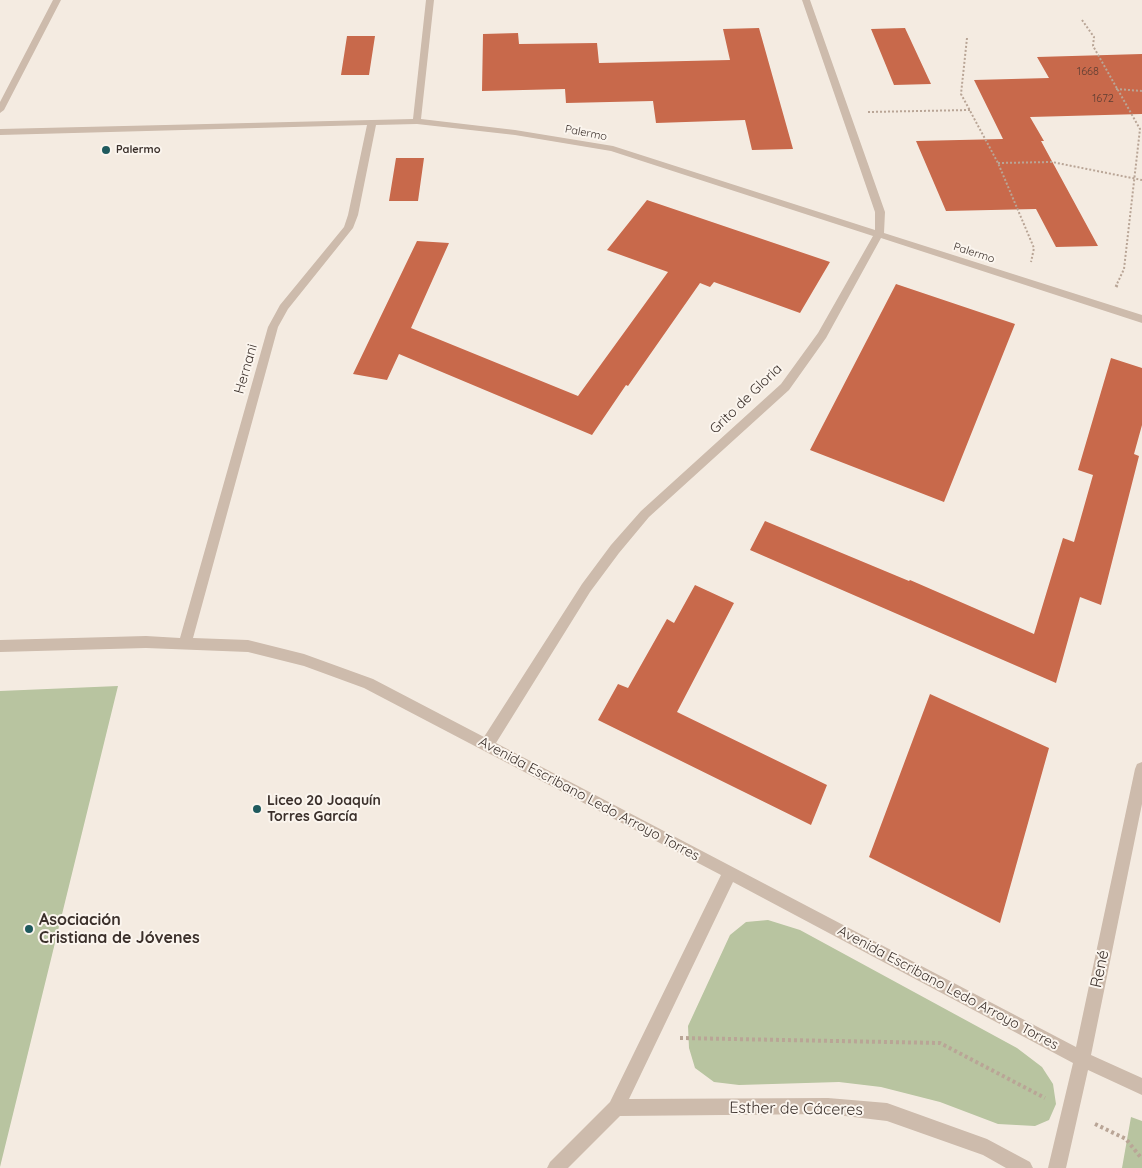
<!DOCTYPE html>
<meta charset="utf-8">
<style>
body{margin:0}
canvas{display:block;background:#f4ebe1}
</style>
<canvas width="1142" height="1168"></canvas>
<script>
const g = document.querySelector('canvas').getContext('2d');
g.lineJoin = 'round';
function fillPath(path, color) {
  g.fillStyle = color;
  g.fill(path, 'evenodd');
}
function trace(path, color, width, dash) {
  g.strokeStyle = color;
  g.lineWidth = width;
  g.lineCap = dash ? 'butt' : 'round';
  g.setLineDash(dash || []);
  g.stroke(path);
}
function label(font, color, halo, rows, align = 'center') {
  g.font = font + ' Quicksand,sans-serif';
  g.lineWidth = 4;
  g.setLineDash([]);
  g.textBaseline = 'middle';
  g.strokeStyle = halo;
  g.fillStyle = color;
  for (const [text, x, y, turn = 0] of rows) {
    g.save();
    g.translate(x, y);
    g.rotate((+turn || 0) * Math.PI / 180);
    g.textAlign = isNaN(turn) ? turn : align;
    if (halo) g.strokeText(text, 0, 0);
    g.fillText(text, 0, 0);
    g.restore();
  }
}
const green = new Path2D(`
 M 118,686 L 0,1167 L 0,691 Z
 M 768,920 L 800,930 L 1017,1048 L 1042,1067 L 1053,1084 L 1056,1104 L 1049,1120 L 1035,1126 L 998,1124 L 940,1102 L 881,1087 L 839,1082 L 739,1085 L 714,1082 L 695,1068 L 689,1048 L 688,1026 L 730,935 L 746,922 Z
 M 1131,1117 L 1142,1121 L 1142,1168 L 1122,1168 Z`);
const building = new Path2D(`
 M 759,28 L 793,149 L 752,150 L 745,120 L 656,123 L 653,101 L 566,103 L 565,89 L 482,91 L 483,34 L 518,33 L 519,44 L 597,43 L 599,63 L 730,60 L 723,29 Z
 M 905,28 L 931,84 L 894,85 L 871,29 Z
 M 347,36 L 375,36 L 369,75 L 341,75 Z
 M 1142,54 L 1142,114 L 1030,117 L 1044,141 L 1041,141 L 1098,246 L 1056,247 L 1036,209 L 946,211 L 916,141 L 1003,139 L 974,80 L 1049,78 L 1037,57 Z
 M 396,158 L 424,158 L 418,201 L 389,201 Z
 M 647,200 L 830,262 L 800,313 L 714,282 L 710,287 L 700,283 L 628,386 L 626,385 L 592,435 L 399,354 L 387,380 L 353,374 L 417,241 L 449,243 L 411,328 L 578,396 L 668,272 L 607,250 Z
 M 896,284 L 1015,324 L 944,502 L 810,450 Z
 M 1111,358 L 1142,368 L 1142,425 L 1134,454 L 1139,456 L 1101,605 L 1080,597 L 1056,683 L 750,550 L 765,521 L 909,581 L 910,580 L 1034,634 L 1063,538 L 1074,542 L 1093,475 L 1078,470 Z
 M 695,585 L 734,603 L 677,712 L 827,785 L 811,825 L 598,720 L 618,684 L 628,688 L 667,619 L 674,623 Z
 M 930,694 L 1049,748 L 1000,923 L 869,857 Z`);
const pathFar2 = new Path2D(`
 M 1082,20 L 1094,37 L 1093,46 L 1140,129 L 1124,269 L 1116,286
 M 967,38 L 961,94 L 998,163 L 1034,248 L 1031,262
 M 1116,89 L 1142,91
 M 868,112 L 970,110
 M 998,163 L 1052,162 L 1142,180`);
const pathFar1 = new Path2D(`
 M 1116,287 L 1117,285`);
const path = new Path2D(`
 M 680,1038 L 940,1043 L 1045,1098
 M 1095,1124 L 1126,1139 L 1142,1159`);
const minor = new Path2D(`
 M 53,0 L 61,0 L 4,110 L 0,113 L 0,102 Z
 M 426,0 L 434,0 L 421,119 L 515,130 L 613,146 L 875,230 L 875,212 L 802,0 L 810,0 L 885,212 L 884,233 L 1142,315 L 1142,323 L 881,238 L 826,338 L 789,390 L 649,517 L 619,553 L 590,592 L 496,743 L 1076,1047 L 1135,769 L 1137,764 L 1142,762 L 1142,804 L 1091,1055 L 1142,1078 L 1142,1095 L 1088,1070 L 1066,1168 L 1048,1168 L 1073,1063 L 733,882 L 629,1099 L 828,1098 L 887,1103 L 987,1139 L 1030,1162 L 1033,1168 L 1006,1168 L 983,1155 L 887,1121 L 828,1114 L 620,1116 L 568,1168 L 547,1168 L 550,1162 L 610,1102 L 721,875 L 364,688 L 304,666 L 248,652 L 146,648 L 0,652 L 0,640 L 146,636 L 180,638 L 268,327 L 280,305 L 344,227 L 348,215 L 367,125 L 0,135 L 0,129 L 413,119 ZM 417,124 L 515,135 L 611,151 L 873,236 L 818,333 L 781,384 L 641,511 L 611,545 L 582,584 L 484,737 L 373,679 L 304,654 L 248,640 L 193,638 L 278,327 L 288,309 L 353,228 L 358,215 L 376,125 Z`);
const markers = [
 [106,150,5,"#1f5a5e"],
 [257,809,5,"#1f5a5e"],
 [29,929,5,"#1f5a5e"]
];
const numberNames = [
 ["1668",1088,72],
 ["1672",1103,99]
];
const farStreetnames = [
 ["Palermo",586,133,11],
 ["Palermo",974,253,18]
];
const farPoinames = [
 ["Palermo",116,150]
];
const streetNames = [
 ["Hernani",246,369,-74],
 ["Grito de Gloria",746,399,-44],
 ["Avenida Escribano Ledo Arroyo Torres",589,799,28],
 ["Avenida Escribano Ledo Arroyo Torres",948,988,28]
];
const poiNames = [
 ["Liceo 20 Joaquín",267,801],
 ["Torres García",267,817]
];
const nearPoinames = [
 ["Asociación",39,920],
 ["Cristiana de Jóvenes",39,938]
];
const nearStreetnames = [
 ["René",1100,969,-78],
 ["Esther de Cáceres",796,1109,1]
];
fillPath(green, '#b8c4a0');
fillPath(building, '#c8694b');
trace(pathFar2, '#b9a596', 2, [2, 2]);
trace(pathFar1, '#b9a596', 3, [2.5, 2.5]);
trace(path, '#b9a596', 4, [3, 3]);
fillPath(minor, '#cdbbac');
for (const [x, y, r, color] of markers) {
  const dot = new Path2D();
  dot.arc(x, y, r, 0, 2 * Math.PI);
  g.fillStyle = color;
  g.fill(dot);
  trace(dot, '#fbf5ee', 2);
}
label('11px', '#5e3e33', null, numberNames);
label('11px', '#3b302b', '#fbf5ee', farStreetnames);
label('bold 11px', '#3b302b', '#fbf5ee', farPoinames, 'left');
label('14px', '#3b302b', '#fbf5ee', streetNames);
label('bold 14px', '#3b302b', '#fbf5ee', poiNames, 'left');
label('bold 16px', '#3b302b', '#fbf5ee', nearPoinames, 'left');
label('16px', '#3b302b', '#fbf5ee', nearStreetnames);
</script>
